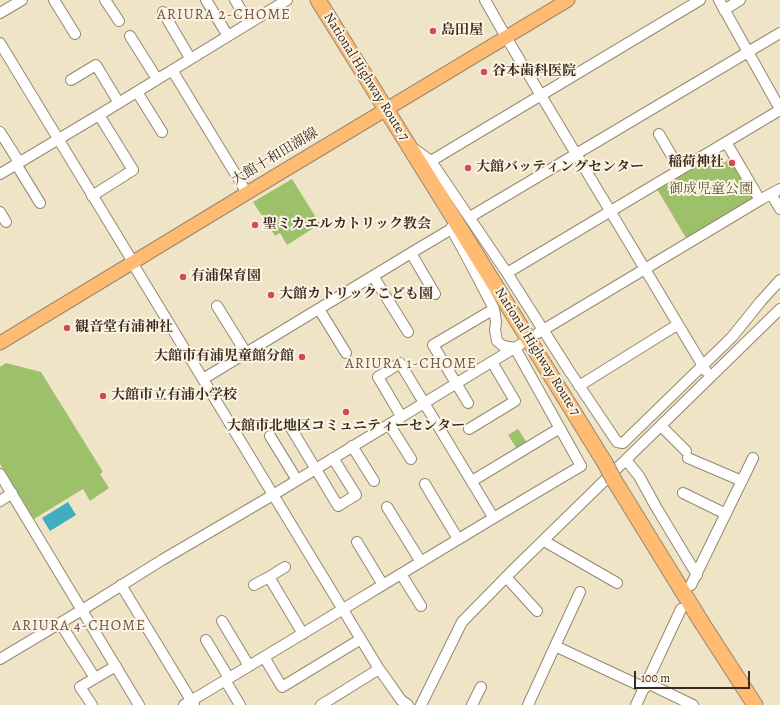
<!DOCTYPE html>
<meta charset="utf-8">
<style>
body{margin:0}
#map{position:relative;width:780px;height:705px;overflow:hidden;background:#f0e4c7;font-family:Alegreya,serif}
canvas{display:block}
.scale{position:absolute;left:634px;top:671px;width:116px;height:18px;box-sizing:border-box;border:2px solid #3b2a1e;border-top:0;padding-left:5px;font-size:12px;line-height:14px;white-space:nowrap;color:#3b2a1e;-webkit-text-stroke:3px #fcf5e5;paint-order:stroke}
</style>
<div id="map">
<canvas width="780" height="705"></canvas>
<div class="scale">100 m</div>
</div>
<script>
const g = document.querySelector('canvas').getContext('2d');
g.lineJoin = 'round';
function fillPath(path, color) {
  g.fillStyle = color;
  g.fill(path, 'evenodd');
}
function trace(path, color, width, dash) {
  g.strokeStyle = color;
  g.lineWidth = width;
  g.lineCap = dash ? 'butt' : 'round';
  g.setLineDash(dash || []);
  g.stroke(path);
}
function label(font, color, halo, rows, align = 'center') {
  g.font = font + ' Alegreya,"Noto Serif JP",serif';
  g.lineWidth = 4;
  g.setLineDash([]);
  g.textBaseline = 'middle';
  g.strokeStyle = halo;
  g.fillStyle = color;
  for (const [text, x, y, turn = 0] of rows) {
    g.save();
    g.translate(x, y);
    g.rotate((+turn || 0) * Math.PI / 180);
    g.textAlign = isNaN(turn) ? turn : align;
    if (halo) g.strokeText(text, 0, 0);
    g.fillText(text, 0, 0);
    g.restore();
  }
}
const green = new Path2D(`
 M 717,152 L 724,163 L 731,158 L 754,194 L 753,199 L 686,238 L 657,189 Z
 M 292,179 L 320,224 L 287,245 L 280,233 L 275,236 L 253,202 Z
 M 6,363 L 41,372 L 103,472 L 100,474 L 109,488 L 90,501 L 83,489 L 34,519 L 0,464 L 0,367 Z
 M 518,429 L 527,443 L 517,449 L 508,435 Z`);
const water = new Path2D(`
 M 68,502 L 76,515 L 50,531 L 42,518 Z`);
const minor = new Path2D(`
 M 54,0 L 75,34
 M 105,0 L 119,21
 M 206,0 L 228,36
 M 235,0 L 249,23
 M 485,0 L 506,37 L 706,371
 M 719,0 L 780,109
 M 724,10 L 740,0
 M 163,12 L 190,58
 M 0,13 L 22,0
 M 130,36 L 157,79
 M 0,43 L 133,262 L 136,269 L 379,669 L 387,680 L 401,700 L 408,705
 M 172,70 L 247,193
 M 71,80 L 96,65 L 119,103
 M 137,92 L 162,132
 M 0,132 L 19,162
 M 659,134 L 680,170
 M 726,142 L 760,200
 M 413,148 L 431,161 L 507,273 L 568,369 L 617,442 L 623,443 L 732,337 L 761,301 L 780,280
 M 431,161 L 700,0
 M 16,164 L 40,203
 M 0,174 L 99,115 L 287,0
 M 771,194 L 780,209
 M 92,196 L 133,170 L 99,115
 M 0,212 L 6,222
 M 470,217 L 780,33
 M 451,228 L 469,261 L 494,309 L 496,322 L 495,330 L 497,341 L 503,346 L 515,348
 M 411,253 L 435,294
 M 507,273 L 780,110
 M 373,276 L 408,332
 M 217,306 L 246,353
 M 319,309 L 346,353
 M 538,333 L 760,200 L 780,189
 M 203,379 L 373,276 L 411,253 L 458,225
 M 579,386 L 677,325
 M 468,403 L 433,345 L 494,309
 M 401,416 L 378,377 L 400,363 L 493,517
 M 389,424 L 411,459
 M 661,426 L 686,451
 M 291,428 L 338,506 L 356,495 L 333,458
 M 469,429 L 515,401 L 492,362
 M 270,436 L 297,480
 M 352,446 L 374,481
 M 688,458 L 742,481
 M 626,460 L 639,476 L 656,507 L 697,575
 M 0,474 L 139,705
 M 472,481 L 560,428
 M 425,484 L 458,539
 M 683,493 L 726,514
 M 0,501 L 12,493
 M 387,507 L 421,562
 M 544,541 L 617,583
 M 357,542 L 383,585
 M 401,574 L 421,606
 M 269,577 L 285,567
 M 506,577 L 537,611
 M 121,585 L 194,705
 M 254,585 L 269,577 L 303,634
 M 691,585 L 753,458
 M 222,621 L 249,666
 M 60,623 L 95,678
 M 206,640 L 229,678
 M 555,646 L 580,592
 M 264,657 L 282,687 L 361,639
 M 0,659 L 82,610 L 162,560 L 273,495 L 521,344
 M 225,680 L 240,705
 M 647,683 L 693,705
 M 92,705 L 80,687 L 116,666
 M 184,705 C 317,626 448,544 581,466 L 515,348
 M 321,705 L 379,669
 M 421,705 L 462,622 L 514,569 L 780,309
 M 472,705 L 481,687
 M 528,705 L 555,646 L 645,688
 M 636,705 L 681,609`);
const major = new Path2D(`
 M 0,343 L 247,193 L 568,0`);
const highway = new Path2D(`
 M 318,0 L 458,225 L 605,463
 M 614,480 L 702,623 L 755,705`);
const highwayBridge = new Path2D(`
 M 605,463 L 614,480`);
const markers = [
 [433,31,4,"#d1495b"],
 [484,72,4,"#d1495b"],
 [732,163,4,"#d1495b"],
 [468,168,4,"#d1495b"],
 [255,225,4,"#d1495b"],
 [183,277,4,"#d1495b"],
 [271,295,4,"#d1495b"],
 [67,328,4,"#d1495b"],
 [302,357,4,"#d1495b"],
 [103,396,4,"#d1495b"],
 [346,412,4,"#d1495b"]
];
const poiNames = [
 ["島田屋",441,31],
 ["谷本歯科医院",492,72],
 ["稲荷神社",724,163,"right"],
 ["大館バッティングセンター",476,168],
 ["聖ミカエルカトリック教会",263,225],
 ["有浦保育園",191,277],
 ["大館カトリックこども園",279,295],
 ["観音堂有浦神社",75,328],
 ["大館市有浦児童館分館",294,357,"right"],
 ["大館市立有浦小学校",111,396],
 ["大館市北地区コミュニティーセンター",346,427,"center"]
];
const streetNames = [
 ["National Highway Route 7",366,77,58],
 ["大館十和田湖線",275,157,-31],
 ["National Highway Route 7",537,352,58]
];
const parkNames = [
 ["御成児童公園",711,190]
];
const neighbourhoodNames = [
 ["ARIURA 2-CHOME",224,15],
 ["ARIURA 1-CHOME",411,364],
 ["ARIURA 4-CHOME",79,626]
];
fillPath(green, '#9dc16b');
fillPath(water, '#42acc1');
trace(minor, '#968772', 12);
trace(major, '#968772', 15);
trace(highway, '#968772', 17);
trace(minor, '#fff', 10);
trace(major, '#febb71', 13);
trace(highway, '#febb71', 15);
trace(highwayBridge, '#968772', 17, []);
trace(highwayBridge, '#febb71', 15);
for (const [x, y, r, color] of markers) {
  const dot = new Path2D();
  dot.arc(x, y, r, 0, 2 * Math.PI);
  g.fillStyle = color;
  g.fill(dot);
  trace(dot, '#fcf5e5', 1.5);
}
label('bold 14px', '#3b2a1e', '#fcf5e5', poiNames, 'left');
label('14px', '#3b2a1e', '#fcf5e5', streetNames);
label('14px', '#585735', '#fcf5e5', parkNames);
g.letterSpacing = '1px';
label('15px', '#725347', '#fcf5e5', neighbourhoodNames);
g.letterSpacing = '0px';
</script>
